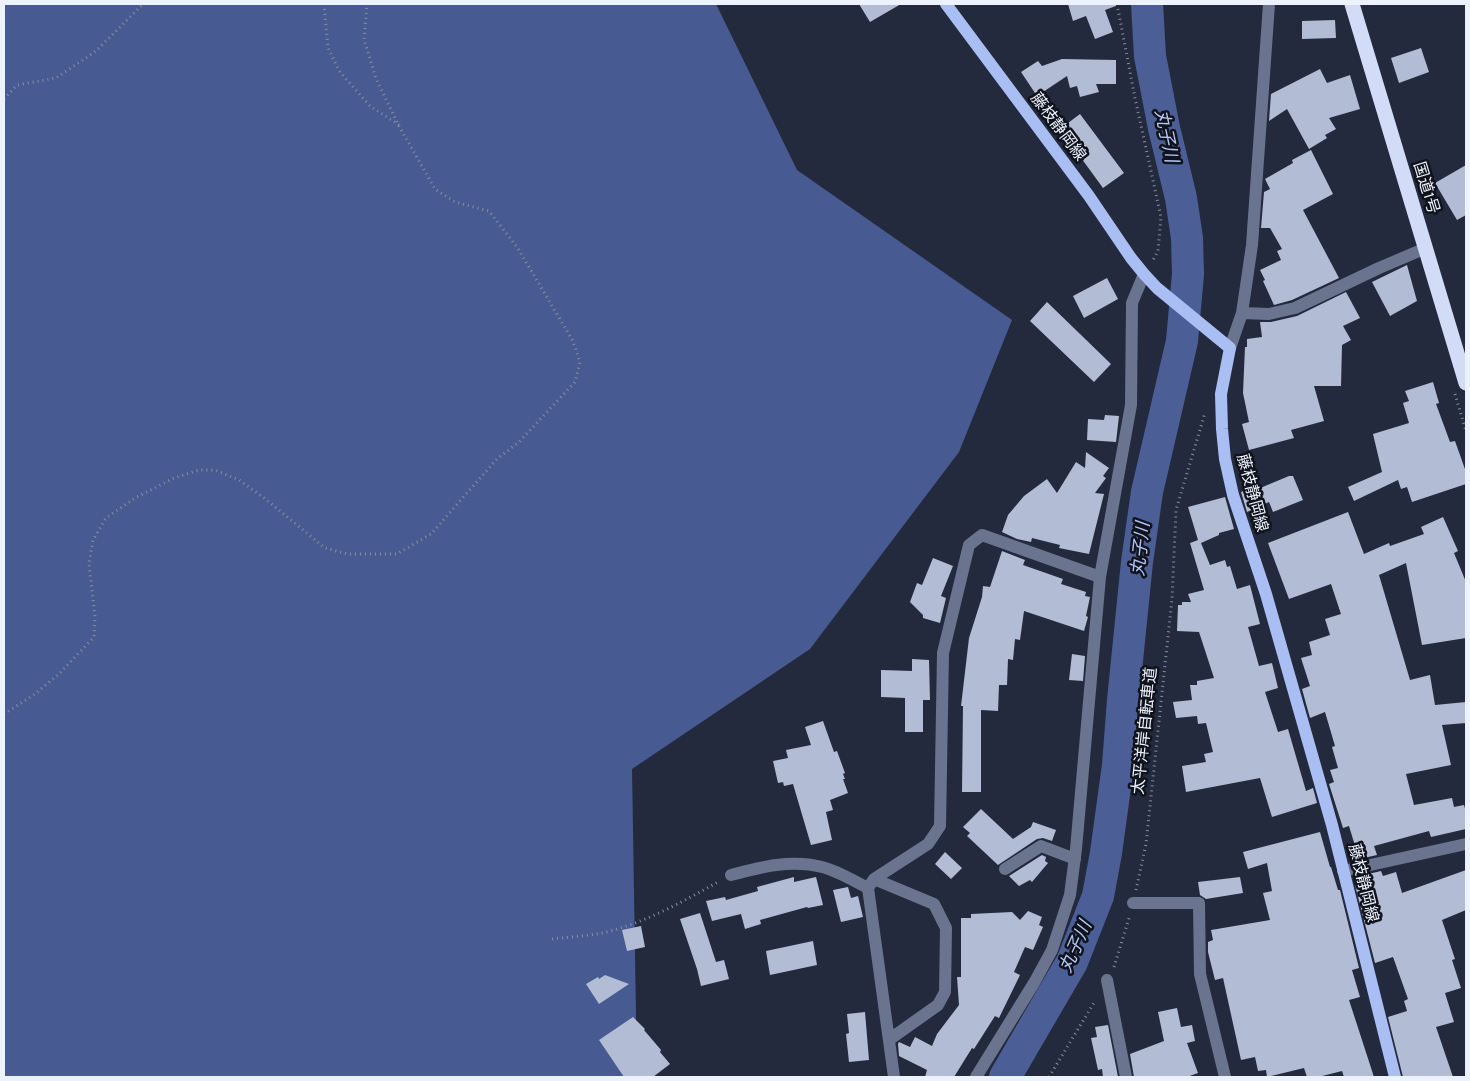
<!DOCTYPE html>
<meta charset="utf-8">
<style>
body{margin:0}
#map{position:relative;width:1470px;height:1081px;overflow:hidden;background:#232a3d;font-family:Karla,sans-serif}
canvas{display:block}
.frame{position:absolute;inset:0;border:5px solid #edf2ff;pointer-events:none}
</style>
<div id="map">
<canvas width="1470" height="1081"></canvas>
<div class="frame"></div>
</div>
<script>
const g = document.querySelector('canvas').getContext('2d');
g.lineJoin = 'round';
function fillPath(path, color) {
  g.fillStyle = color;
  g.fill(path, 'evenodd');
}
function trace(path, color, width, dash) {
  g.strokeStyle = color;
  g.lineWidth = width;
  g.lineCap = dash ? 'butt' : 'round';
  g.setLineDash(dash || []);
  g.stroke(path);
}
function label(font, color, halo, rows, align = 'center') {
  g.font = font + ' Karla,"Noto Sans JP",sans-serif';
  g.lineWidth = 5;
  g.setLineDash([]);
  g.textBaseline = 'middle';
  g.strokeStyle = halo;
  g.fillStyle = color;
  for (const [text, x, y, turn = 0] of rows) {
    g.save();
    g.translate(x, y);
    g.rotate((+turn || 0) * Math.PI / 180);
    g.textAlign = isNaN(turn) ? turn : align;
    if (halo) g.strokeText(text, 0, 0);
    g.fillText(text, 0, 0);
    g.restore();
  }
}
const forest = new Path2D(`
 M 4,4 L 716,4 L 797,170 L 1012,320 L 959,452 L 810,649 L 632,769 L 637,1077 L 4,1077 Z`);
const river = new Path2D(`
 M 1005,1077 L 1072,962 L 1098,896 L 1106,853 L 1118,765 L 1123,700 L 1137,562 L 1147,492 L 1182,341 L 1188,274 L 1187,238 L 1181,198 L 1164,128 L 1150,56 L 1147,4`);
const building = new Path2D(`
 M 859,4 L 901,4 L 870,22 Z
 M 1068,4 L 1116,4 L 1116,6 L 1105,10 L 1113,32 L 1095,39 L 1086,16 L 1073,21 Z
 M 1335,20 L 1336,38 L 1302,39 L 1302,21 Z
 M 1421,48 L 1429,72 L 1399,83 L 1391,58 Z
 M 1062,59 L 1116,60 L 1116,84 L 1096,84 L 1099,92 L 1080,97 L 1077,86 L 1070,88 L 1067,76 L 1037,96 L 1021,72 L 1038,61 L 1042,66 Z
 M 1320,69 L 1327,83 L 1350,75 L 1360,109 L 1329,118 L 1336,129 L 1325,135 L 1327,138 L 1309,149 L 1287,109 L 1269,121 L 1271,94 Z
 M 1080,114 L 1124,173 L 1103,188 L 1060,129 Z
 M 1311,150 L 1333,194 L 1303,210 L 1339,278 L 1292,300 L 1274,305 L 1263,281 L 1265,280 L 1260,270 L 1281,260 L 1277,251 L 1282,249 L 1270,228 L 1261,228 L 1264,192 L 1270,189 L 1265,179 L 1293,163 L 1292,160 Z
 M 1466,165 L 1466,215 L 1457,220 L 1435,183 Z
 M 1407,265 L 1417,301 L 1390,316 L 1372,282 Z
 M 1107,278 L 1118,299 L 1084,318 L 1073,296 Z
 M 1346,292 L 1360,318 L 1343,326 L 1351,340 L 1342,345 L 1341,386 L 1314,386 L 1324,421 L 1291,430 L 1294,438 L 1249,450 L 1242,424 L 1249,422 L 1243,393 L 1245,347 L 1247,347 L 1247,339 L 1262,337 L 1260,322 L 1271,322 L 1297,316 Z
 M 1047,302 L 1111,364 L 1094,382 L 1030,321 Z
 M 1433,382 L 1439,403 L 1436,404 L 1450,442 L 1455,441 L 1466,472 L 1466,484 L 1412,502 L 1407,487 L 1401,489 L 1398,480 L 1354,501 L 1348,487 L 1382,472 L 1373,434 L 1409,423 L 1403,403 L 1409,401 L 1405,391 Z
 M 1105,415 L 1119,416 L 1116,442 L 1087,440 L 1088,419 L 1104,420 Z
 M 1086,452 L 1109,468 L 1103,476 L 1106,478 L 1095,493 L 1104,494 L 1089,554 L 1059,548 L 1060,545 L 1032,538 L 1031,542 L 1017,539 L 1002,532 L 1008,515 L 1024,496 L 1047,479 L 1057,493 L 1076,462 L 1085,468 Z
 M 1289,476 L 1293,476 L 1303,500 L 1273,512 L 1269,502 L 1247,512 L 1241,492 L 1252,488 L 1253,491 Z
 M 1225,497 L 1234,529 L 1219,533 L 1219,535 L 1201,543 L 1210,565 L 1225,560 L 1227,567 L 1230,566 L 1237,589 L 1250,585 L 1260,624 L 1248,627 L 1259,666 L 1272,663 L 1278,688 L 1265,692 L 1278,732 L 1288,729 L 1306,791 L 1313,788 L 1317,803 L 1272,817 L 1260,778 L 1186,792 L 1182,766 L 1206,762 L 1204,754 L 1213,752 L 1206,723 L 1198,724 L 1197,716 L 1176,718 L 1173,702 L 1192,700 L 1190,685 L 1197,685 L 1197,681 L 1214,678 L 1199,632 L 1177,631 L 1178,605 L 1182,605 L 1182,602 L 1191,602 L 1188,594 L 1204,590 L 1190,543 L 1198,540 L 1188,507 Z
 M 1348,512 L 1364,554 L 1389,543 L 1390,546 L 1424,534 L 1421,527 L 1443,517 L 1458,551 L 1454,553 L 1466,582 L 1466,638 L 1422,645 L 1406,563 L 1379,575 L 1410,680 L 1430,675 L 1435,705 L 1466,702 L 1466,723 L 1442,725 L 1451,765 L 1406,774 L 1414,805 L 1452,798 L 1454,807 L 1464,805 L 1466,812 L 1466,829 L 1431,837 L 1429,831 L 1374,846 L 1377,855 L 1359,859 L 1349,826 L 1343,828 L 1329,784 L 1334,782 L 1330,770 L 1338,768 L 1332,747 L 1335,746 L 1325,712 L 1310,718 L 1302,689 L 1310,686 L 1301,658 L 1312,655 L 1309,642 L 1330,635 L 1325,619 L 1341,614 L 1331,584 L 1289,599 L 1268,543 Z
 M 1002,551 L 1025,560 L 1023,565 L 1063,579 L 1061,584 L 1086,592 L 1085,596 L 1090,597 L 1086,616 L 1088,617 L 1084,631 L 1024,611 L 1020,640 L 1015,639 L 1013,660 L 1008,659 L 1007,685 L 999,685 L 998,711 L 981,710 L 981,792 L 962,792 L 963,706 L 961,706 L 969,638 L 982,597 L 983,586 L 990,587 Z
 M 933,558 L 953,566 L 941,596 L 946,598 L 940,623 L 923,618 L 923,615 L 910,602 L 917,583 L 922,585 Z
 M 1072,654 L 1085,656 L 1083,681 L 1069,680 Z
 M 912,659 L 929,660 L 930,700 L 923,700 L 923,732 L 905,732 L 905,698 L 881,697 L 881,670 L 912,671 Z
 M 823,721 L 834,752 L 837,751 L 845,773 L 843,774 L 845,779 L 843,779 L 848,793 L 830,800 L 833,810 L 826,812 L 832,840 L 811,845 L 793,784 L 784,786 L 783,782 L 778,783 L 773,761 L 788,758 L 786,750 L 811,745 L 805,727 Z
 M 981,809 L 1013,839 L 1031,827 L 1033,822 L 1056,830 L 1052,841 L 1043,838 L 1037,839 L 998,865 L 967,836 L 970,833 L 963,827 Z
 M 1320,832 L 1330,867 L 1331,867 L 1338,890 L 1340,890 L 1359,968 L 1352,970 L 1360,997 L 1349,1000 L 1374,1077 L 1344,1077 L 1342,1071 L 1318,1077 L 1307,1077 L 1304,1068 L 1267,1077 L 1266,1070 L 1258,1071 L 1255,1057 L 1241,1060 L 1223,978 L 1215,980 L 1208,952 L 1208,942 L 1213,940 L 1211,930 L 1270,920 L 1263,893 L 1272,891 L 1267,863 L 1248,869 L 1243,852 Z
 M 945,852 L 962,868 L 951,879 L 935,864 Z
 M 1042,855 L 1046,857 L 1045,861 L 1048,863 L 1032,882 L 1030,880 L 1019,886 L 1009,876 Z
 M 1466,870 L 1466,910 L 1442,920 L 1455,959 L 1452,960 L 1461,988 L 1445,993 L 1454,1022 L 1436,1027 L 1453,1077 L 1403,1077 L 1388,1017 L 1407,1011 L 1404,1001 L 1408,999 L 1393,957 L 1375,963 L 1355,885 L 1366,881 L 1364,875 L 1381,871 L 1383,876 L 1396,872 L 1402,893 Z
 M 794,877 L 794,882 L 816,877 L 823,905 L 808,908 L 807,907 L 760,920 L 761,924 L 745,929 L 741,914 L 712,921 L 706,901 L 725,897 L 726,900 L 758,891 L 757,887 Z
 M 1240,877 L 1243,893 L 1206,899 L 1200,895 L 1198,882 Z
 M 848,887 L 851,898 L 858,896 L 863,917 L 841,922 L 833,890 Z
 M 1028,911 L 1042,917 L 1039,925 L 1043,927 L 1033,950 L 1025,947 L 1014,972 L 1020,975 L 999,1018 L 995,1016 L 974,1049 L 972,1048 L 954,1077 L 925,1077 L 927,1070 L 899,1056 L 898,1044 L 899,1042 L 910,1047 L 915,1037 L 932,1046 L 937,1034 L 959,1005 L 957,977 L 961,977 L 961,918 L 971,918 L 971,914 L 1012,912 L 1020,920 Z
 M 700,913 L 716,962 L 724,960 L 729,979 L 701,986 L 697,969 L 680,919 Z
 M 641,926 L 645,947 L 627,951 L 622,930 Z
 M 813,941 L 817,965 L 770,975 L 766,951 Z
 M 605,975 L 629,984 L 599,1004 L 586,984 L 598,977 L 599,979 Z
 M 1177,1008 L 1181,1027 L 1192,1025 L 1195,1041 L 1187,1043 L 1198,1073 L 1187,1077 L 1134,1077 L 1130,1054 L 1164,1041 L 1158,1012 Z
 M 865,1012 L 869,1060 L 849,1062 L 846,1034 L 849,1033 L 847,1014 Z
 M 633,1017 L 645,1029 L 644,1030 L 661,1050 L 660,1052 L 670,1064 L 653,1077 L 624,1077 L 599,1040 Z
 M 1108,1025 L 1118,1077 L 1103,1077 L 1102,1069 L 1098,1070 L 1091,1038 L 1097,1037 L 1095,1027 Z`);
const path = new Path2D(`
 M 324,4 L 328,48 L 340,72 L 370,106 L 399,125
 M 1117,4 L 1135,98 L 1161,217 L 1158,251 L 1152,262
 M 4,99 L 17,85 L 56,78 L 96,51 L 143,4
 M 1455,394 L 1466,431
 M 4,714 L 35,694 L 60,673 L 94,637 L 95,617 L 89,564 L 93,540 L 106,518 L 135,498 L 174,478 L 199,470 L 215,470 L 239,480 L 263,497 L 325,548 L 348,554 L 397,554 L 431,534 L 497,459 L 519,442 L 575,382 L 580,362 L 573,341 L 517,247 L 489,211 L 455,202 L 435,189 L 399,126 L 376,79 L 364,39 L 367,4
 M 1136,890 L 1146,844 L 1172,599 L 1176,510 L 1205,413
 M 552,939 C 569,937 586,936 602,933 C 643,924 682,902 718,882
 M 1114,967 L 1130,915
 M 1049,1077 L 1095,1001`);
const minor = new Path2D(`
 M 1242,313 L 1269,314 L 1295,308 L 1379,268 L 1426,248
 M 1230,348 L 1242,313 L 1252,245 L 1269,4
 M 1005,869 L 1041,846 L 1075,859
 M 1343,871 L 1466,844
 M 731,875 C 761,867 791,859 822,867 C 838,871 854,881 868,888
 M 874,879 L 934,904 L 946,928 L 945,992 L 938,1005 L 890,1039
 M 1133,903 L 1199,903 L 1200,974 L 1225,1077
 M 1107,980 L 1126,1077
 M 894,1077 L 868,888 L 874,879 L 928,844 L 940,826 L 943,653 L 969,545 L 982,535 L 1100,577
 M 976,1077 L 1034,983 L 1052,950 L 1070,895 L 1076,849 L 1100,577 L 1131,405 L 1132,303 L 1144,274`);
const major = new Path2D(`
 M 946,4 L 1089,196 L 1131,258 L 1144,274 L 1157,288 L 1230,348 L 1221,394 L 1222,429 L 1225,459 L 1233,495 L 1266,594 L 1332,825 L 1395,1077`);
const highway = new Path2D(`
 M 1352,4 L 1466,383`);
const streetNames = [
 ["藤枝静岡線",1058,127,53],
 ["国道1号",1426,188,73],
 ["藤枝静岡線",1252,493,75],
 ["太平洋岸自転車道",1145,731,-84],
 ["藤枝静岡線",1363,883,76]
];
const waterNames = [
 ["丸子川",1166,136,78],
 ["丸子川",1141,549,-84],
 ["丸子川",1076,947,-66]
];
fillPath(forest, '#475b92');
trace(river, '#4b5f96', 32);
fillPath(building, '#b2bcd4');
trace(path, '#888e9e', 3, [1, 4]);
trace(minor, '#6a748e', 12);
trace(major, '#a9bef3', 12);
trace(highway, '#d2dcf6', 15);
label('16px', '#edf2ff', '#10131b', streetNames);
label('italic 18px', '#b3c6f8', '#10131b', waterNames);
</script>
